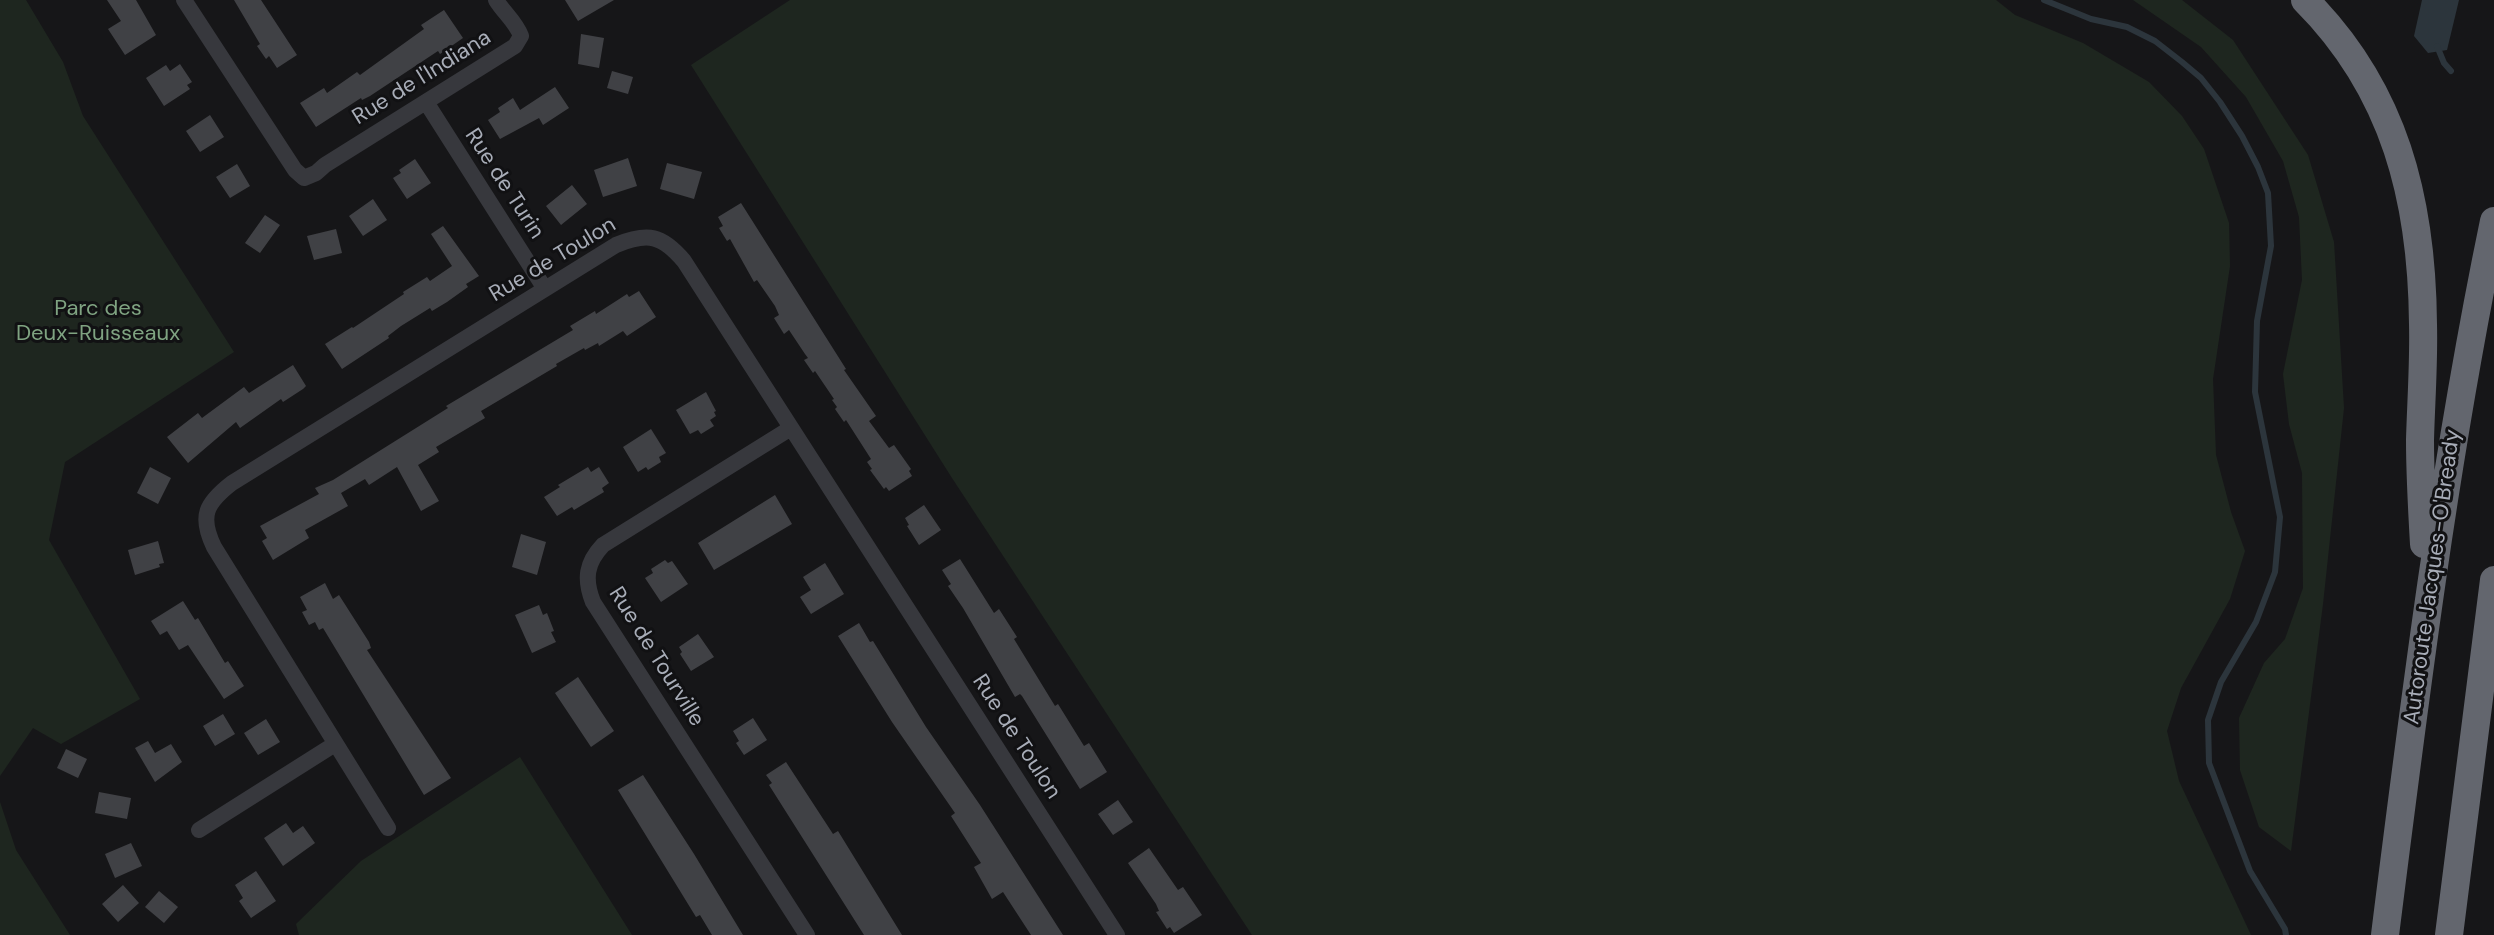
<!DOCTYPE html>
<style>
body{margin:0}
canvas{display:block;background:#161618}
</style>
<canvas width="2494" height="935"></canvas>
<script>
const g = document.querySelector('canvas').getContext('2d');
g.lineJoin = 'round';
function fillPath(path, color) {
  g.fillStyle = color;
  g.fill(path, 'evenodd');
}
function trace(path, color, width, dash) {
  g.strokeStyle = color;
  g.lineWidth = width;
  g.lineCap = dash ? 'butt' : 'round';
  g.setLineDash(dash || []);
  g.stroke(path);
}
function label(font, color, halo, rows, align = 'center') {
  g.font = font + ' "DM Sans",sans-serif';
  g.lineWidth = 6;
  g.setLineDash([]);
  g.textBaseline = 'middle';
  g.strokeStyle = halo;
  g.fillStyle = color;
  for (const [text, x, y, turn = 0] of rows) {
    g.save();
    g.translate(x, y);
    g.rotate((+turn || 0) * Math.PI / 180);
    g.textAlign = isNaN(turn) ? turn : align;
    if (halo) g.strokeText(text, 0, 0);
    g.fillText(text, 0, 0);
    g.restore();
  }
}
const green = new Path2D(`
 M 0,0 L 26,0 L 63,62 L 83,116 L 234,352 L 65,462 L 49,540 L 140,699 L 61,744 L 33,728 L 0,776 Z
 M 790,0 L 1996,0 L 2015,15 L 2083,43 L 2149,82 L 2182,116 L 2204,149 L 2229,223 L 2230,266 L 2213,379 L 2216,455 L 2231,512 L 2245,551 L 2230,599 L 2181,688 L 2167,731 L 2179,781 L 2251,935 L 1252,935 L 952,478 L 691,65 Z
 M 2133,0 L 2182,0 L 2233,40 L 2308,155 L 2334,242 L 2344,408 L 2323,604 L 2291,851 L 2259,827 L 2240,770 L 2239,718 L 2264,663 L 2285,639 L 2303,588 L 2302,473 L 2289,424 L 2283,374 L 2302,280 L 2299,217 L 2283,161 L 2246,97 L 2201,47 Z
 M 520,757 L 632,935 L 299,935 L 296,924 L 361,861 Z
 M 0,802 L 16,850 L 70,935 L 0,935 Z`);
const water = new Path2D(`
 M 2422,0 L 2459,0 L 2447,50 L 2428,53 L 2414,36 Z`);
const stream = new Path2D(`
 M 2044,0 L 2091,19 L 2127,27 L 2155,41 L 2182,62 L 2201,78 L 2220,102 L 2242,136 L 2258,167 L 2268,193 L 2271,246 L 2257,321 L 2255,392 L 2280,517 L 2275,572 L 2256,622 L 2221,682 L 2208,720 L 2209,763 L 2250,871 L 2285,929 L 2286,935
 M 2437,46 L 2444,63 L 2451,71`);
const building = new Path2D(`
 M 107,0 L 136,0 L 156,35 L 125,55 L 108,29 L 121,21 Z
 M 234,0 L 261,0 L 297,55 L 277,68 L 269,56 L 266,59 L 257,46 L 260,44 Z
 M 565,0 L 614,0 L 578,21 Z
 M 444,10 L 463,38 L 440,54 L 438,51 L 370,96 L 362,100 L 361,98 L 316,127 L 300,103 L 324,88 L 327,93 L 357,72 L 360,75 L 424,29 L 421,25 Z
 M 581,34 L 604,38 L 599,68 L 578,64 Z
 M 180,64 L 192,82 L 187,85 L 190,89 L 164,106 L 146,78 L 166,65 L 170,71 Z
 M 612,71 L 633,77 L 628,94 L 607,88 Z
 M 555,87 L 569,108 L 543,125 L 539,118 L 500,139 L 488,120 L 500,112 L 498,108 L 513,98 L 520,110 Z
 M 210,115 L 224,137 L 200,152 L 186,131 Z
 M 628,158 L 637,186 L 603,197 L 594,170 Z
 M 415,159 L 431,183 L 407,199 L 393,178 L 401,173 L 399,170 Z
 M 667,163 L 702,172 L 694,199 L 660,189 Z
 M 237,164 L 250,186 L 230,198 L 216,177 Z
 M 572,185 L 587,204 L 561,225 L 546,206 Z
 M 373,199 L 387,220 L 363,236 L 349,216 Z
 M 741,203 L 846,369 L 844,370 L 876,416 L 869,421 L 889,448 L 894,445 L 911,469 L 909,471 L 912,476 L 889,491 L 886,487 L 884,489 L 870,470 L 872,469 L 867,462 L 871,459 L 846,420 L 844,422 L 835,409 L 837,407 L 832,400 L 834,399 L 815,371 L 813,373 L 804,360 L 808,358 L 805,354 L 789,330 L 784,334 L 774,318 L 779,315 L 775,306 L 757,280 L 754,282 L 730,239 L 727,241 L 719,228 L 723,226 L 718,217 Z
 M 265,215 L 280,225 L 260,253 L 245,243 Z
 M 443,226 L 479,276 L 466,284 L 468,287 L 447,302 L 432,311 L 430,308 L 401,326 L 388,336 L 389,338 L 342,369 L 325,344 L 352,327 L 353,328 L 404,294 L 403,292 L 427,277 L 430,281 L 452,266 L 431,234 Z
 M 336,229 L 342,253 L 314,260 L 307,236 Z
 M 639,291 L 656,317 L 627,336 L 623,331 L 599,346 L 598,343 L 585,350 L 584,348 L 556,364 L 557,366 L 481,411 L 485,418 L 436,447 L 439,452 L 418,465 L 439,501 L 421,511 L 397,467 L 369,485 L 365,479 L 341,493 L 348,506 L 305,530 L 309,538 L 273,560 L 262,541 L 267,538 L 260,526 L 319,494 L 315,488 L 333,480 L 448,408 L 446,406 L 573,330 L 570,326 L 595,311 L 596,314 L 627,294 L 629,297 Z
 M 293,365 L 306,386 L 303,389 L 283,402 L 281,399 L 240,428 L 236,422 L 188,463 L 167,437 L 198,413 L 202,418 L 244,387 L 249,393 Z
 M 706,392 L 716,411 L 714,412 L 716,416 L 710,420 L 714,426 L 701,434 L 698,430 L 690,434 L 676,410 Z
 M 651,429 L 666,453 L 659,457 L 661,462 L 648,470 L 646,467 L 638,472 L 623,447 Z
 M 150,467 L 171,478 L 158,504 L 137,493 Z
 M 588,467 L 591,472 L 599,467 L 609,483 L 602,488 L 604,492 L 574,510 L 572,507 L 557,516 L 544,497 L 560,487 L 558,485 Z
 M 775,495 L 792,524 L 714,570 L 698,543 Z
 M 924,505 L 941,530 L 919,545 L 907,526 L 909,525 L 905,518 Z
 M 521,534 L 546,542 L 537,575 L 512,567 Z
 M 158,541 L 164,563 L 159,564 L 160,567 L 135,575 L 128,550 Z
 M 960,559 L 994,613 L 999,609 L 1017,637 L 1014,639 L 1055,706 L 1058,704 L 1084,746 L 1089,743 L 1107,772 L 1080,789 L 1022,696 L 1020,694 L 1015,697 L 963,608 L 948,586 L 951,584 L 942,570 Z
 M 665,560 L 668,563 L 672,561 L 688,584 L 661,602 L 645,578 L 653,573 L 651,569 Z
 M 825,563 L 844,594 L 811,614 L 800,597 L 811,590 L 803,577 Z
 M 325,583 L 333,599 L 339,595 L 369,642 L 371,648 L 367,650 L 451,778 L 424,795 L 323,628 L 319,630 L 315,622 L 309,625 L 302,612 L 307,610 L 300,597 Z
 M 183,601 L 195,620 L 198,618 L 225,663 L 228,661 L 244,686 L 224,699 L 188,645 L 179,650 L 167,631 L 160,635 L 151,621 Z
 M 539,605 L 543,615 L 547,613 L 554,631 L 551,632 L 556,642 L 532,653 L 515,615 Z
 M 859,623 L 870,642 L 873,641 L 926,727 L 980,805 L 1063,935 L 1031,935 L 1003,892 L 992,899 L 974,867 L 981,863 L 951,816 L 955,813 L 892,722 L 838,636 Z
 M 698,634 L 714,657 L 691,671 L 680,654 L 682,652 L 679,647 Z
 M 578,677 L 614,731 L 591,747 L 555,693 Z
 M 223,714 L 235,734 L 215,746 L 203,726 Z
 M 753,718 L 767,740 L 744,755 L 736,743 L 739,741 L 733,731 Z
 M 266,719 L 280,742 L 258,755 L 244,733 Z
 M 148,741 L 155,753 L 171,744 L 182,762 L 155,782 L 135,748 Z
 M 66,749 L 87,759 L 78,778 L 57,768 Z
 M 786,762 L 833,834 L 838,831 L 902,935 L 864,935 L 769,785 L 772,783 L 766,775 Z
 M 643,775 L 694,854 L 743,935 L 712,935 L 700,915 L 696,917 L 618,790 Z
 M 99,792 L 131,798 L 127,819 L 95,813 Z
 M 1118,800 L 1133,822 L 1113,835 L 1098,814 Z
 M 286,823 L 293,833 L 303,826 L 315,843 L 283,866 L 264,838 Z
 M 131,843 L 142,866 L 115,878 L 105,854 Z
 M 1149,848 L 1178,890 L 1183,887 L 1202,915 L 1174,933 L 1170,927 L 1167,929 L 1156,912 L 1159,911 L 1156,904 L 1128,863 Z
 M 256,871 L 276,901 L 251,918 L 239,901 L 243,898 L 235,885 Z
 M 123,885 L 139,903 L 118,922 L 102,904 Z
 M 159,891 L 178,907 L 164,923 L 145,907 Z`);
const street = new Path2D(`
 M 184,0 L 295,170 L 304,178 L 316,173 L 325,165 L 515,46 L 521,36 C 516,22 504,13 496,0
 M 426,102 L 545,289
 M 791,428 L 603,545 C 586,563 584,579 593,602 L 807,935
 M 388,828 L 214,547 C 199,516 206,503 232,483 L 616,245 C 648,232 662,235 684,261 L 1117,935
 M 199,830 L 335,744`);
const highway = new Path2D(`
 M 2305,0 C 2395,90 2422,200 2423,324 C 2424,363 2421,402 2420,440 C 2420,475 2422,510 2424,544
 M 2385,935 C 2415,696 2445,457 2494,221
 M 2449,935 L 2494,580`);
const streetNames = [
 ["Rue de l'Indiana",422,78,-32],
 ["Rue de Turin",504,184,57],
 ["Rue de Toulon",553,260,-31],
 ["Autoroute Jacques-O'Bready",2433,577,-82],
 ["Rue de Tourville",656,657,58],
 ["Rue de Toulon",1016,737,57]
];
const parkNames = [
 ["Parc des",98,309],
 ["Deux-Ruisseaux",98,334]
];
fillPath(green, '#1e261f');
fillPath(water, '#2c353c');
trace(stream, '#2c353c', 6);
fillPath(building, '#404145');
trace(street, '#37383d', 16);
trace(highway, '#63666e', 28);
label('22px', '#a8adb8', '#111113', streetNames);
label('22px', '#7fa381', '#111113', parkNames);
</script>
